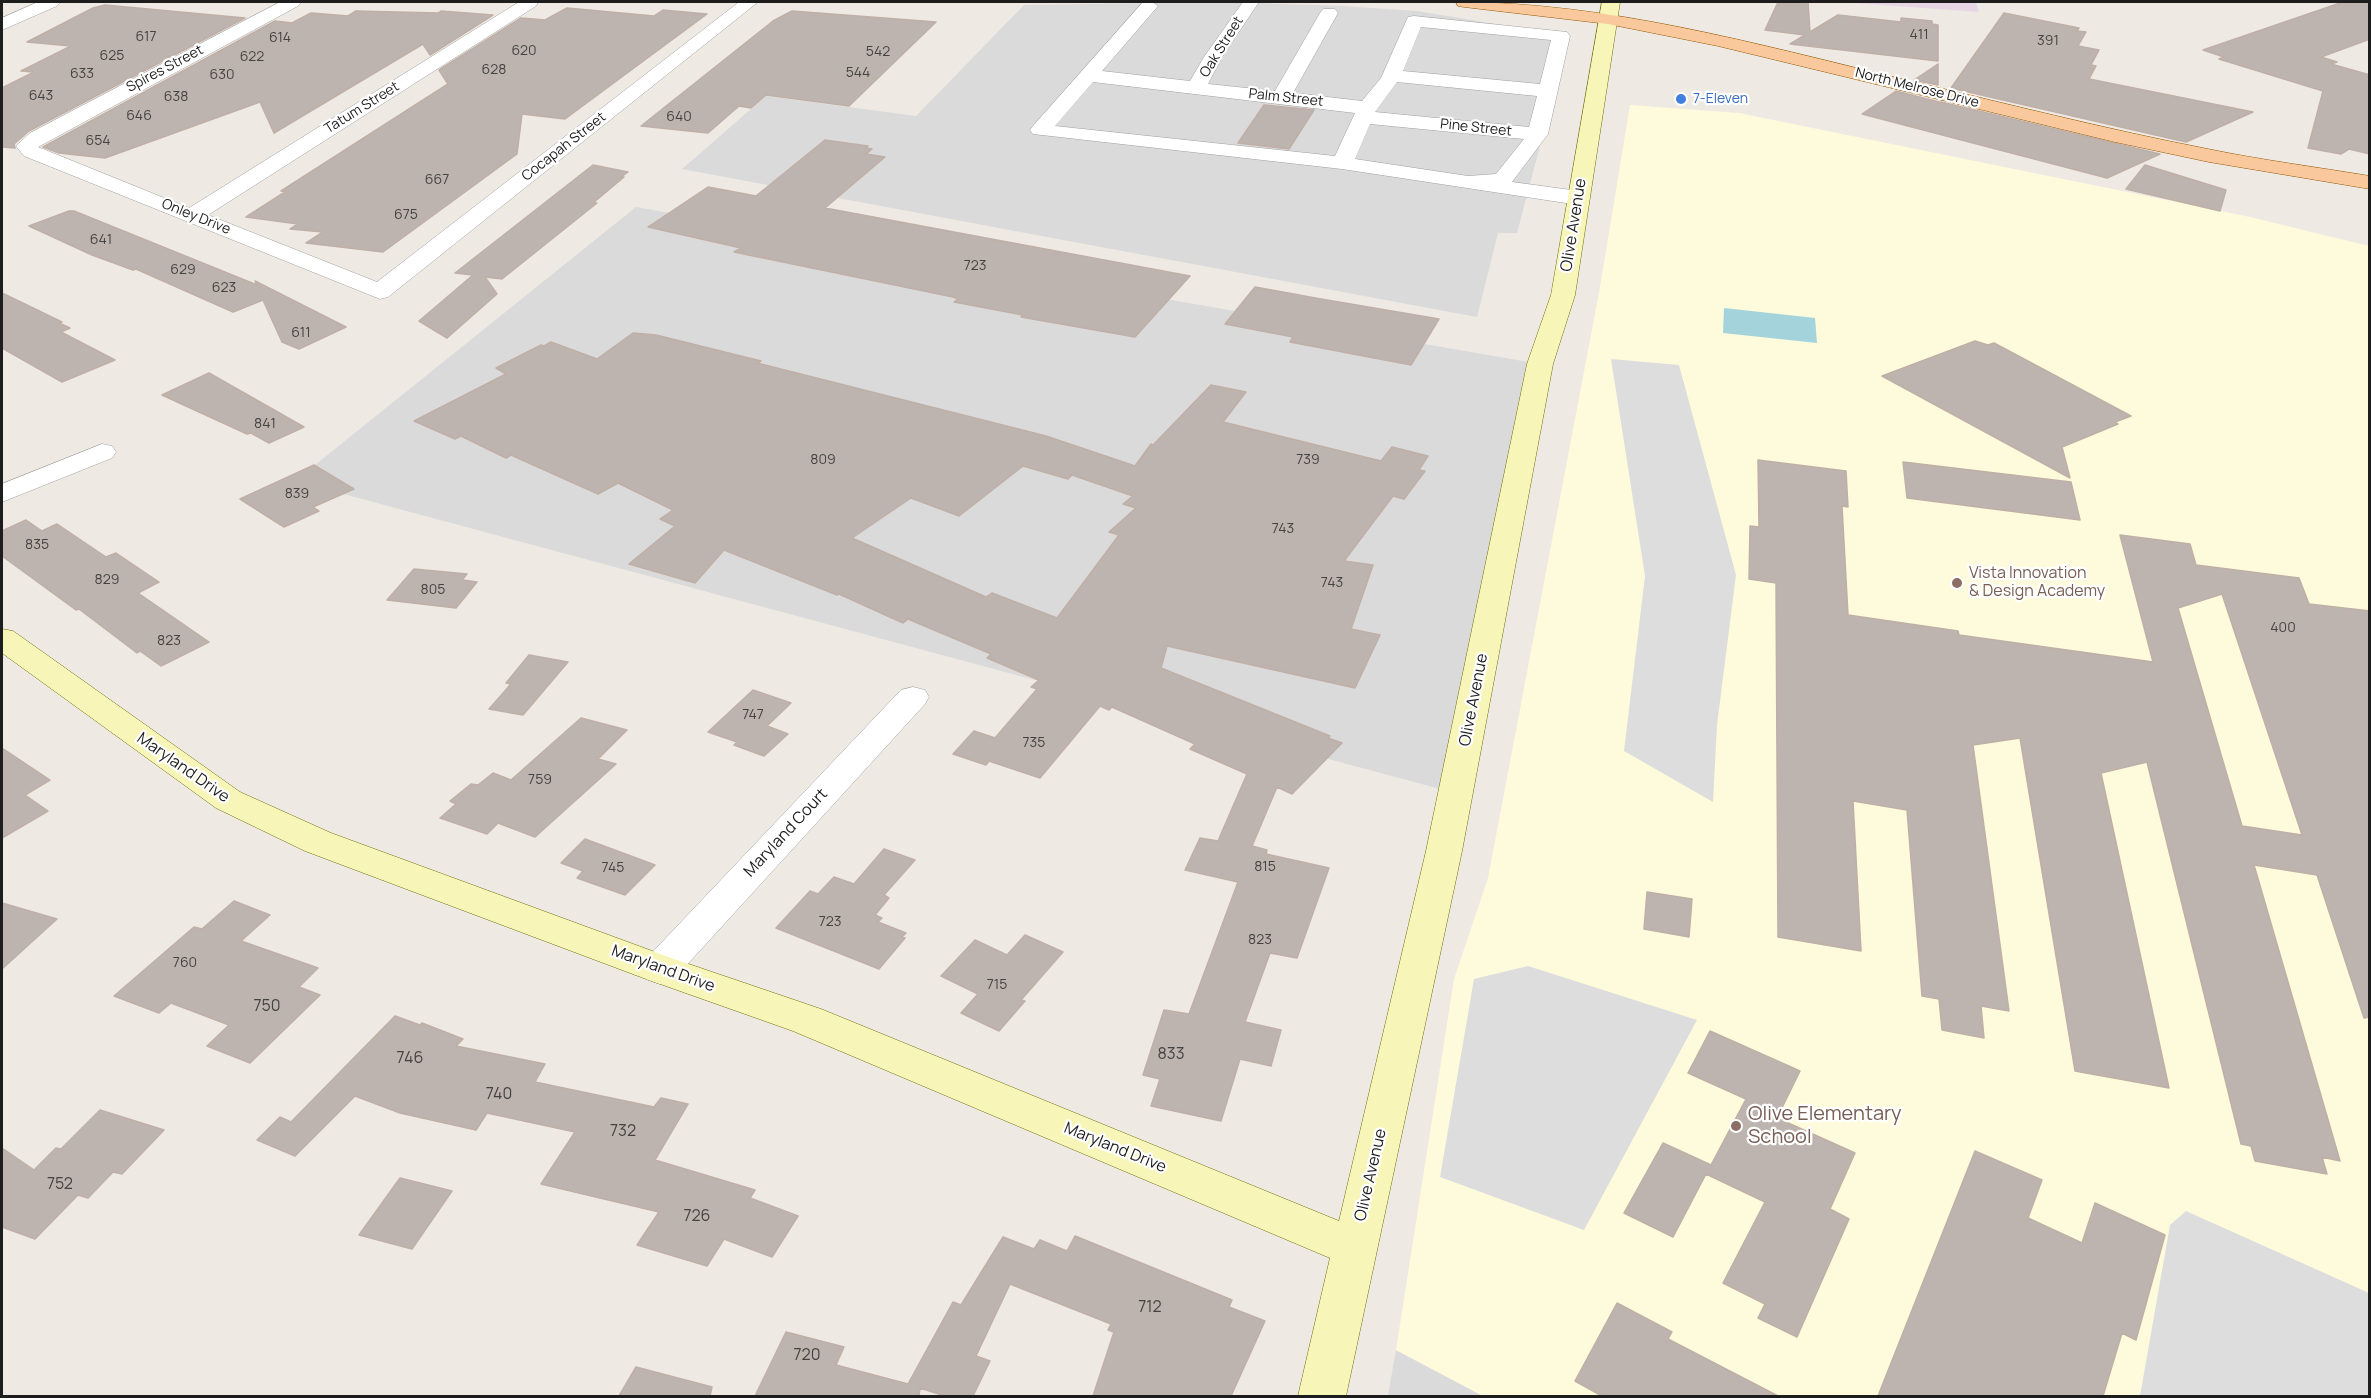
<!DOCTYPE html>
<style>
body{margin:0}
#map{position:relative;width:2371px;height:1398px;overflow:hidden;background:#eee9e3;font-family:Manrope,sans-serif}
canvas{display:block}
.frame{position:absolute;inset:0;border:3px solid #1d1d1d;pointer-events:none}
</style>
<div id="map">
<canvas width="2371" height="1398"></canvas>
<div class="frame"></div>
</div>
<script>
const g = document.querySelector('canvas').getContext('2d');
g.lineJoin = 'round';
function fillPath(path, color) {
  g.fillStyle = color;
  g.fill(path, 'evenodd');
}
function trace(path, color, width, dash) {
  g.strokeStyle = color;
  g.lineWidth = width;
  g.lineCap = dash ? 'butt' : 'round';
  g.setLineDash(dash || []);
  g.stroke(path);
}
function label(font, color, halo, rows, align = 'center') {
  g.font = font + ' Manrope,sans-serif';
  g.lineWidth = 4.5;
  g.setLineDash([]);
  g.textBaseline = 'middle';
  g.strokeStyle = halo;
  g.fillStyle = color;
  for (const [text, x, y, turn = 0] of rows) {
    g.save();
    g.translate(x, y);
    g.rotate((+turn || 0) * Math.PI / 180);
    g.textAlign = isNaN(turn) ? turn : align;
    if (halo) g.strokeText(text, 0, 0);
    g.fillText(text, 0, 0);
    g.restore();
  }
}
const residential = new Path2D(`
 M 1220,2 L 1343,6 L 1417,11 L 1569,36 L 1517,233 L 1498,233 L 1477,317 L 682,169 L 766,96 L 916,116 L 1024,5 Z
 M 636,207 L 1540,364 L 1455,793 L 295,481 Z
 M 1396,1350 L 1483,1396 L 1388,1396 Z`);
const industrial = new Path2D(`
 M 1840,2 L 1976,2 L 1979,12 Z`);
const education = new Path2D(`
 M 1630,105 L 1739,113 L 2250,217 L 2369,246 L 2369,1396 L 1483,1396 L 1396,1350 L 1454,979 L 1488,878 L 1600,287 Z`);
const parking = new Path2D(`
 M 1611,359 L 1679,365 L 1736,575 L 1717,725 L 1713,802 L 1624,751 L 1645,576 Z
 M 1528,966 L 1697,1020 L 1584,1230 L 1440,1177 L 1474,979 Z
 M 2186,1211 L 2369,1293 L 2369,1396 L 2140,1396 L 2170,1225 Z`);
const water = new Path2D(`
 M 1724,308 L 1815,318 L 1817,343 L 1723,333 Z`);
const building = new Path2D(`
 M 1778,2 L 1808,2 L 1810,32 L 1838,15 L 1901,22 L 1901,18 L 1932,21 L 1932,24 L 1938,25 L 1938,61 L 1790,44 L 1805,35 L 1765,30 Z
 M 2343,2 L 2370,2 L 2370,39 L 2321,57 L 2337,62 L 2331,64 L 2370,75 L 2370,154 L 2349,149 L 2341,154 L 2308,148 L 2323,91 L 2219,59 L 2224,57 L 2203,50 Z
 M 105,5 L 245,18 L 29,131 L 14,144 L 15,148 L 2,147 L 2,88 L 34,72 L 21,71 L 71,46 L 27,42 L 93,8 Z
 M 567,8 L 654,16 L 663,10 L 707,14 L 565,119 L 522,114 L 517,154 L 383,252 L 306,243 L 323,232 L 290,229 L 298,224 L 246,217 L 285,192 L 281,191 L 448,84 L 439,70 L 521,18 L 545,20 Z
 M 356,11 L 438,13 L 441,11 L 493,15 L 430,55 L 423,44 L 274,133 L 260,102 L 105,158 L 59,153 L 43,147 L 275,21 L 292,23 L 311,13 L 348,16 Z
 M 792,11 L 936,22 L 849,106 L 766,95 L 751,108 L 739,106 L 708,133 L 641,126 L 773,21 Z
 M 2004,13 L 2079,28 L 2077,31 L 2086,32 L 2078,46 L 2099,50 L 2091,65 L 2096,66 L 2089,79 L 2253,112 L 2186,142 L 1951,88 Z
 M 1938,64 L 1938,85 L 1914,80 Z
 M 1896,91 L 1939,102 L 1939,105 L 1941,102 L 2160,154 L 2107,178 L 1862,114 Z
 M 1264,105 L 1314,110 L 1289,149 L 1238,143 Z
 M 825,140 L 868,146 L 866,148 L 872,149 L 866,154 L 885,157 L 825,208 L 1190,276 L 1135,337 L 1021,317 L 1023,315 L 954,302 L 958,299 L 953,297 L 734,252 L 741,248 L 648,227 L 708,187 L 756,196 Z
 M 593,165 L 628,172 L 621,177 L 624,177 L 593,203 L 597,203 L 502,279 L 485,277 L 497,294 L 447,338 L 419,321 L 473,275 L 455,273 Z
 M 2145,165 L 2226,190 L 2220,211 L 2126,189 Z
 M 69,211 L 74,211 L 257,285 L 255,281 L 346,327 L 299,349 L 282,342 L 263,300 L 233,312 L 136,269 L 133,270 L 92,255 L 29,226 Z
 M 1255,287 L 1321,299 L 1439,319 L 1411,365 L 1290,342 L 1293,337 L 1225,324 Z
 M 2,293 L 62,322 L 59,323 L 70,328 L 61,332 L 115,360 L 62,382 L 2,348 Z
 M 633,333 L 656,335 L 761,361 L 757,363 L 1046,436 L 1135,466 L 1151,444 L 1153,445 L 1211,385 L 1246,392 L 1223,422 L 1381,461 L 1392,447 L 1428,456 L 1419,470 L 1425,471 L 1404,499 L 1393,496 L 1344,561 L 1373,565 L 1351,629 L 1380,635 L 1355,688 L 1167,646 L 1161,668 L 1330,736 L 1328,738 L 1342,743 L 1292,794 L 1277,787 L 1252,846 L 1267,850 L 1266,854 L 1329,868 L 1297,958 L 1270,953 L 1245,1022 L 1281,1030 L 1271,1066 L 1240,1059 L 1221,1121 L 1151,1106 L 1160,1079 L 1143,1075 L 1164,1010 L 1189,1014 L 1238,882 L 1185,870 L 1200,838 L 1218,841 L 1247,774 L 1190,749 L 1195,744 L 1112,707 L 1109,710 L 1100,706 L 1040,778 L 989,761 L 986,765 L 953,754 L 974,731 L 995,738 L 1037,689 L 1031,687 L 1039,680 L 987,658 L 991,654 L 908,619 L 903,623 L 839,594 L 837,595 L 724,550 L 695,583 L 629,564 L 675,526 L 660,519 L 673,510 L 618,483 L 598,494 L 511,455 L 506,458 L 461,436 L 455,439 L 414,421 L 506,374 L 496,368 L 541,345 L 544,346 L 551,342 L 597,359 ZM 1023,466 L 1068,479 L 1072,475 L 1133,496 L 1123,504 L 1136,508 L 1109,532 L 1119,535 L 1057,618 L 992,593 L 986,597 L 852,538 L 911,498 L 959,516 Z
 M 1975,341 L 1988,345 L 1994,343 L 2131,416 L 2115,422 L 2118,424 L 2062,447 L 2070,478 L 1882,376 Z
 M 209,373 L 304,427 L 269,443 L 251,433 L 247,434 L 162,395 Z
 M 1758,460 L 1846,471 L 1848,507 L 1842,506 L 1848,615 L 1958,631 L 1959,635 L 2153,662 L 2120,535 L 2190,544 L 2196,565 L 2299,578 L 2309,604 L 2370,611 L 2370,1017 L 2364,1018 L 2317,875 L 2254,865 L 2340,1161 L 2322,1157 L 2327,1174 L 2255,1161 L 2251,1146 L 2241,1144 L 2147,762 L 2101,773 L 2169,1088 L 2075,1071 L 2020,738 L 1973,745 L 2009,1011 L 1981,1006 L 1984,1038 L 1942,1030 L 1939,999 L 1922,996 L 1907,810 L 1853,801 L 1861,951 L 1778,937 L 1776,583 L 1749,579 L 1750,526 L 1759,527 ZM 2222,594 L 2302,835 L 2242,826 L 2178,608 Z
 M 1903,462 L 2071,482 L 2080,520 L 1907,498 Z
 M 314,465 L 354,489 L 313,507 L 319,511 L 284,527 L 240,499 Z
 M 26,520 L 42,531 L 57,524 L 106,557 L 116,553 L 159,582 L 138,593 L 209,642 L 161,666 L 140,651 L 137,653 L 79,609 L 76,610 L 2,556 L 2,531 Z
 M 414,569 L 467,574 L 462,580 L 477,582 L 456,608 L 387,600 Z
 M 529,655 L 568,662 L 523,715 L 489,709 L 511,684 L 506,683 Z
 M 753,690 L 791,703 L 767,726 L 788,734 L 764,756 L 734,745 L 737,742 L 708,732 Z
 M 581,718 L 627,730 L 598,759 L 616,764 L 535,837 L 498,823 L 487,834 L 440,818 L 456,804 L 450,801 L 471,784 L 478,785 L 493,773 L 511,780 Z
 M 2,748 L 50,780 L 25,795 L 48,811 L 2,838 Z
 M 585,839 L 655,865 L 625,895 L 608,889 L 577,878 L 583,871 L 561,863 Z
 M 884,849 L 915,860 L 884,895 L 889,898 L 875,915 L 882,918 L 878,922 L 906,933 L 902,937 L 905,938 L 879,969 L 776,928 L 810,891 L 818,894 L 834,877 L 854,884 Z
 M 1647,892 L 1692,899 L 1689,937 L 1644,929 Z
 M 234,901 L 270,915 L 241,941 L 318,968 L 299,987 L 320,995 L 250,1063 L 207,1046 L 229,1025 L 171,1003 L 159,1013 L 114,996 L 194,927 L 202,929 Z
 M 2,903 L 57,919 L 2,969 Z
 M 1025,935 L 1063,952 L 1021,1000 L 1025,1001 L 999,1031 L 961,1013 L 978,994 L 941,976 L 975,940 L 1007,955 Z
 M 395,1016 L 420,1025 L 422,1023 L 463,1039 L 456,1046 L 545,1064 L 535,1082 L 654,1107 L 661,1098 L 688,1104 L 655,1160 L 755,1190 L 750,1198 L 798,1216 L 772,1257 L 724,1239 L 707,1266 L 637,1245 L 659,1212 L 541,1184 L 575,1132 L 487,1113 L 476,1130 L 400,1113 L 355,1096 L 295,1156 L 257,1140 L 280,1117 L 291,1122 Z
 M 1710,1031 L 1800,1071 L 1777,1118 L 1855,1153 L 1830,1209 L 1849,1219 L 1797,1337 L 1758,1318 L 1765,1304 L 1723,1283 L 1765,1202 L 1706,1174 L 1673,1237 L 1624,1213 L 1663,1143 L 1711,1165 L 1746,1099 L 1688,1073 Z
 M 100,1110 L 164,1130 L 122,1174 L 113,1172 L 88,1198 L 78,1195 L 35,1239 L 2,1227 L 2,1148 L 34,1170 L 56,1148 L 61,1149 Z
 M 1975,1151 L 2042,1180 L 2028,1218 L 2082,1243 L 2095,1203 L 2165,1235 L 2136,1340 L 2122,1333 L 2103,1396 L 1878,1396 Z
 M 400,1178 L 452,1191 L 412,1249 L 359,1235 Z
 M 1075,1236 L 1232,1300 L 1229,1307 L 1265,1321 L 1231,1396 L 1093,1396 L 1114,1332 L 1108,1330 L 1111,1324 L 1010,1284 L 976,1356 L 990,1361 L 973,1396 L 945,1396 L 920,1388 L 919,1396 L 755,1396 L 786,1332 L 844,1347 L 836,1365 L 908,1384 L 953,1302 L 961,1305 L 1003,1237 L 1034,1249 L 1040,1240 L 1067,1251 Z
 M 1617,1303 L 1672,1332 L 1668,1339 L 1778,1396 L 1602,1396 L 1575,1381 Z
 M 636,1367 L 712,1387 L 710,1396 L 619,1396 Z`);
const street = new Path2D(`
 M 38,2 L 60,2 L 57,6 L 2,30 L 2,18 Z
 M 280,2 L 301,2 L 298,6 L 38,147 L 189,208 L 519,2 L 538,2 L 536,6 L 208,215 L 377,282 L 739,2 L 758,2 L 388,297 L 380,299 L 24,156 L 16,146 L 30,133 Z
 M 1143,2 L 1152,2 L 1158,6 L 1102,71 L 1190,81 L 1204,57 L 1243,2 L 1259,2 L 1222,57 L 1208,84 L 1275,91 L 1320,13 L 1323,9 L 1335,9 L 1338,13 L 1293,93 L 1362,101 L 1381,78 L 1408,17 L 1414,16 L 1567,32 L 1570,36 L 1548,134 L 1512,182 L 1579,191 L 1587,193 L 1590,198 L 1587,203 L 1579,205 L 1342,169 L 1033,134 L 1030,130 L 1033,126 ZM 1421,27 L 1551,40 L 1540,84 L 1403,71 ZM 1093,82 L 1355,113 L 1335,156 L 1055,126 ZM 1397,82 L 1537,96 L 1529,127 L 1375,112 ZM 1370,124 L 1524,139 L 1496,174 L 1468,176 L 1355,159 Z
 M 102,444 L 112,446 L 116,452 L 112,458 L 2,502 L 2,484 Z
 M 913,687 L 925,690 L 929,697 L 925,704 L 674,979 L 660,984 L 646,979 L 640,969 L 646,959 L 901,690 Z`);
const secondary = new Path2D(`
 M 1602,2 L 1620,2 L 1575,295 L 1553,364 L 1462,851 L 1346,1396 L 1298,1396 L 1330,1258 L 793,1031 L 646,979 L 305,851 L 216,808 L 2,653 L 2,629 L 13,631 L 240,792 L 331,833 L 674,959 L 821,1009 L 1339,1221 L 1426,851 L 1527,364 L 1551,295 Z`);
const primary = new Path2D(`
 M 1456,2 C 1607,2 1756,44 1902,79 C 2004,103 2105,129 2208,149 C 2261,160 2316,167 2370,176 L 2370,189 L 2209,162 L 2115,142 L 1718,46 L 1608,24 L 1464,7 L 1458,6 Z`);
const markers = [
 [1681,99,6,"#3f7fe0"],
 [1957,583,6,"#8d6e63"],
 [1736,1126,6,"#8d6e63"]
];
const numberNames = [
 ["411",1919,35],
 ["617",146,37],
 ["614",280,38],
 ["391",2048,41],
 ["620",524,51],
 ["542",878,52],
 ["625",112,56],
 ["622",252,57],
 ["628",494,70],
 ["544",858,73],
 ["633",82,74],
 ["630",222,75],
 ["643",41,96],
 ["638",176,97],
 ["646",139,116],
 ["640",679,117],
 ["654",98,141],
 ["667",437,180],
 ["675",406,215],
 ["641",101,240],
 ["723",975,266],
 ["629",183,270],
 ["623",224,288],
 ["611",301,333],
 ["841",265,424],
 ["809",823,460],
 ["739",1308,460],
 ["839",297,494],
 ["743",1283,529],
 ["835",37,545],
 ["829",107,580],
 ["743",1332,583],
 ["805",433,590],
 ["400",2283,628],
 ["823",169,641],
 ["747",753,715],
 ["735",1034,743],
 ["759",540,780],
 ["815",1265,867],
 ["745",613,868],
 ["723",830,922],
 ["823",1260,940],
 ["760",185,963],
 ["715",997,985]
];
const farStreetnames = [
 ["Oak Street",1222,47,-58],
 ["Spires Street",165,69,-28],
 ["North Melrose Drive",1917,88,14],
 ["Palm Street",1286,98,6],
 ["Tatum Street",362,108,-32],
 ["Pine Street",1476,128,6],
 ["Cocapah Street",564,147,-38],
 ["Onley Drive",196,217,22]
];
const farShopnames = [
 ["7-Eleven",1693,99]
];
const streetNames = [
 ["Olive Avenue",1574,225,-81],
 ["Olive Avenue",1474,700,-79],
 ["Maryland Drive",183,768,35],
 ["Maryland Court",786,833,-47],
 ["Maryland Drive",663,969,20],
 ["Maryland Drive",1115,1148,22],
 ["Olive Avenue",1371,1175,-77]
];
const educationNames = [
 ["Vista Innovation",1969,574],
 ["& Design Academy",1969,592]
];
const nearNumbernames = [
 ["750",267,1007],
 ["833",1171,1055],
 ["746",410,1059],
 ["740",499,1095],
 ["732",623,1132],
 ["752",60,1185],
 ["726",697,1217],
 ["712",1150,1308],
 ["720",807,1356]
];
const nearEducationnames = [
 ["Olive Elementary",1748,1114],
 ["School",1748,1137]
];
fillPath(residential, '#dbdada');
fillPath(industrial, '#e7d5e5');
fillPath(education, '#fefbdc');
fillPath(parking, '#ddd');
fillPath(water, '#a4d3db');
fillPath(building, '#beb4af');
trace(building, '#bfafa6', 1.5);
trace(street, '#a1a1a1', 1);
trace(secondary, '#6d7008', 1);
trace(primary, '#915704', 1);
fillPath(street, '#fff');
fillPath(secondary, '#f7f5b7');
fillPath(primary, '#f9c99d');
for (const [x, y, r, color] of markers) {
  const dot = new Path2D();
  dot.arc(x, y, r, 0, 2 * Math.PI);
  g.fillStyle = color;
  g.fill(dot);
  trace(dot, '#fff', 2);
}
label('14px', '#454342', null, numberNames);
label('14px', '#1d1d1d', '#fff', farStreetnames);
label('14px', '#366cbe', '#fff', farShopnames, 'left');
label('16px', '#1d1d1d', '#fff', streetNames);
label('16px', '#785e54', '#fff', educationNames, 'left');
label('16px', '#454342', null, nearNumbernames);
label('20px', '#785e54', '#fff', nearEducationnames, 'left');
</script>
